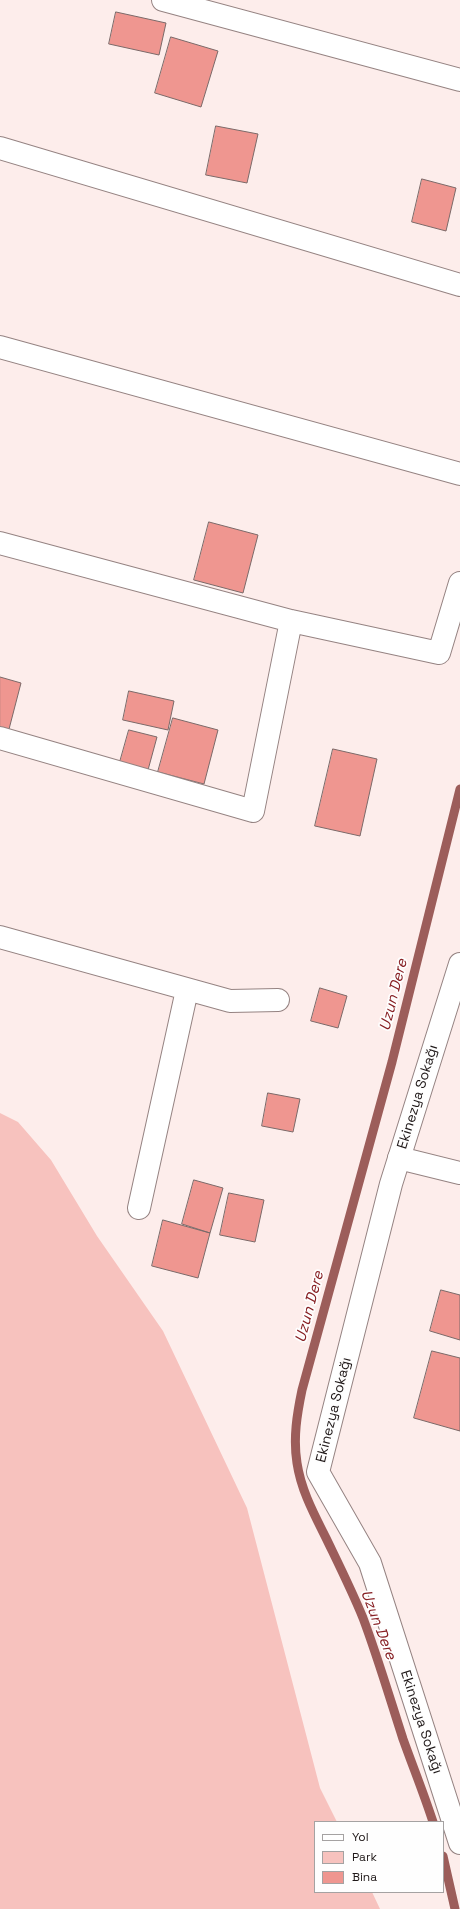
<!DOCTYPE html>
<meta charset="utf-8">
<style>
body{margin:0}
#map{position:relative;width:460px;height:1909px;overflow:hidden;background:#fdedeb;font-family:"Space Grotesk",sans-serif}
canvas{display:block}
.legend{position:absolute;left:314px;top:1821px;width:130px;height:72px;box-sizing:border-box;background:#fefefe;border:1px solid #a5a2a2;margin:0;padding:5px 7px;list-style:none;font-size:12px;color:#1f1818}
.legend li{display:flex;align-items:center;gap:8px;height:20px}
.legend b{width:20px;border:1px solid #a5a2a2}
</style>
<div id="map">
<canvas width="460" height="1909"></canvas>
<ul class="legend">
<li><b style="height:5px;background:#fff"></b>Yol</li>
<li><b style="height:11px;background:#f7c2be"></b>Park</li>
<li><b style="height:11px;background:#ef9690"></b>Bina</li>
</ul>
</div>
<script>
const g = document.querySelector('canvas').getContext('2d');
g.lineJoin = 'round';
function fillPath(path, color) {
  g.fillStyle = color;
  g.fill(path, 'evenodd');
}
function trace(path, color, width, dash) {
  g.strokeStyle = color;
  g.lineWidth = width;
  g.lineCap = dash ? 'butt' : 'round';
  g.setLineDash(dash || []);
  g.stroke(path);
}
function label(font, color, halo, rows, align = 'center') {
  g.font = font + ' "Space Grotesk",sans-serif';
  g.lineWidth = 3.5;
  g.setLineDash([]);
  g.textBaseline = 'middle';
  g.strokeStyle = halo;
  g.fillStyle = color;
  for (const [text, x, y, turn = 0] of rows) {
    g.save();
    g.translate(x, y);
    g.rotate((+turn || 0) * Math.PI / 180);
    g.textAlign = isNaN(turn) ? turn : align;
    if (halo) g.strokeText(text, 0, 0);
    g.fillText(text, 0, 0);
    g.restore();
  }
}
const green = new Path2D(`
 M 0,1113 L 18,1122 L 51,1160 L 97,1236 L 163,1331 L 247,1508 L 320,1788 L 337,1822 L 315,1822 L 315,1892 L 372,1892 L 380,1909 L 0,1909 Z`);
const stream = new Path2D(`
 M 433,1822 C 424,1794 413,1767 403,1739 C 390,1699 378,1658 363,1618 C 352,1591 339,1565 326,1538 C 314,1514 301,1490 297,1463 C 293,1438 297,1414 302,1390 L 392,1062 L 460,789
 M 443,1856 L 455,1909`);
const building = new Path2D(`
 M 116,12 L 166,23 L 159,55 L 109,44 Z
 M 171,37 L 218,51 L 201,107 L 155,93 Z
 M 216,126 L 258,134 L 247,183 L 206,175 Z
 M 422,179 L 456,188 L 446,231 L 412,222 Z
 M 209,522 L 258,535 L 243,593 L 194,580 Z
 M 0,677 L 21,683 L 8,733 L 0,730 Z
 M 129,691 L 174,701 L 168,730 L 123,720 Z
 M 173,718 L 218,730 L 204,784 L 158,772 Z
 M 129,730 L 157,737 L 148,770 L 120,762 Z
 M 333,749 L 377,759 L 360,836 L 315,826 Z
 M 320,988 L 347,996 L 338,1028 L 311,1021 Z
 M 268,1093 L 300,1099 L 293,1132 L 262,1126 Z
 M 194,1180 L 223,1188 L 210,1233 L 182,1224 Z
 M 229,1193 L 264,1200 L 255,1242 L 220,1235 Z
 M 163,1220 L 210,1233 L 198,1278 L 152,1266 Z
 M 441,1290 L 460,1295 L 460,1340 L 430,1331 Z
 M 432,1351 L 460,1358 L 460,1431 L 414,1418 Z`);
const minor = new Path2D(`
 M 163,0 L 460,80
 M 0,148 L 460,285
 M 0,347 L 460,474
 M 0,543 L 291,621 L 439,653 L 460,583
 M 0,738 L 253,811 L 291,621
 M 0,937 L 230,1001 L 278,1000
 M 399,1158 L 460,1173
 M 139,1208 L 187,990`);
const major = new Path2D(`
 M 460,964 L 391,1184 L 318,1472 L 370,1563 L 460,1843`);
const streetNames = [
 ["Ekinezya Sokağı",418,1097,-73],
 ["Ekinezya Sokağı",334,1410,-76],
 ["Ekinezya Sokağı",421,1722,72]
];
const waterNames = [
 ["Uzun Dere",394,995,-76],
 ["Uzun Dere",310,1307,-75],
 ["Uzun Dere",378,1625,69]
];
fillPath(green, '#f7c2be');
trace(stream, '#9c5d5a', 9);
fillPath(building, '#ef9690');
trace(building, '#7b6968', 1);
trace(minor, '#958382', 24);
trace(major, '#958382', 24);
trace(minor, '#fff', 22);
trace(major, '#fff', 22);
label('14px', '#1f1818', '#fefefe', streetNames);
label('italic 15px', '#871f23', '#fefefe', waterNames);
</script>
